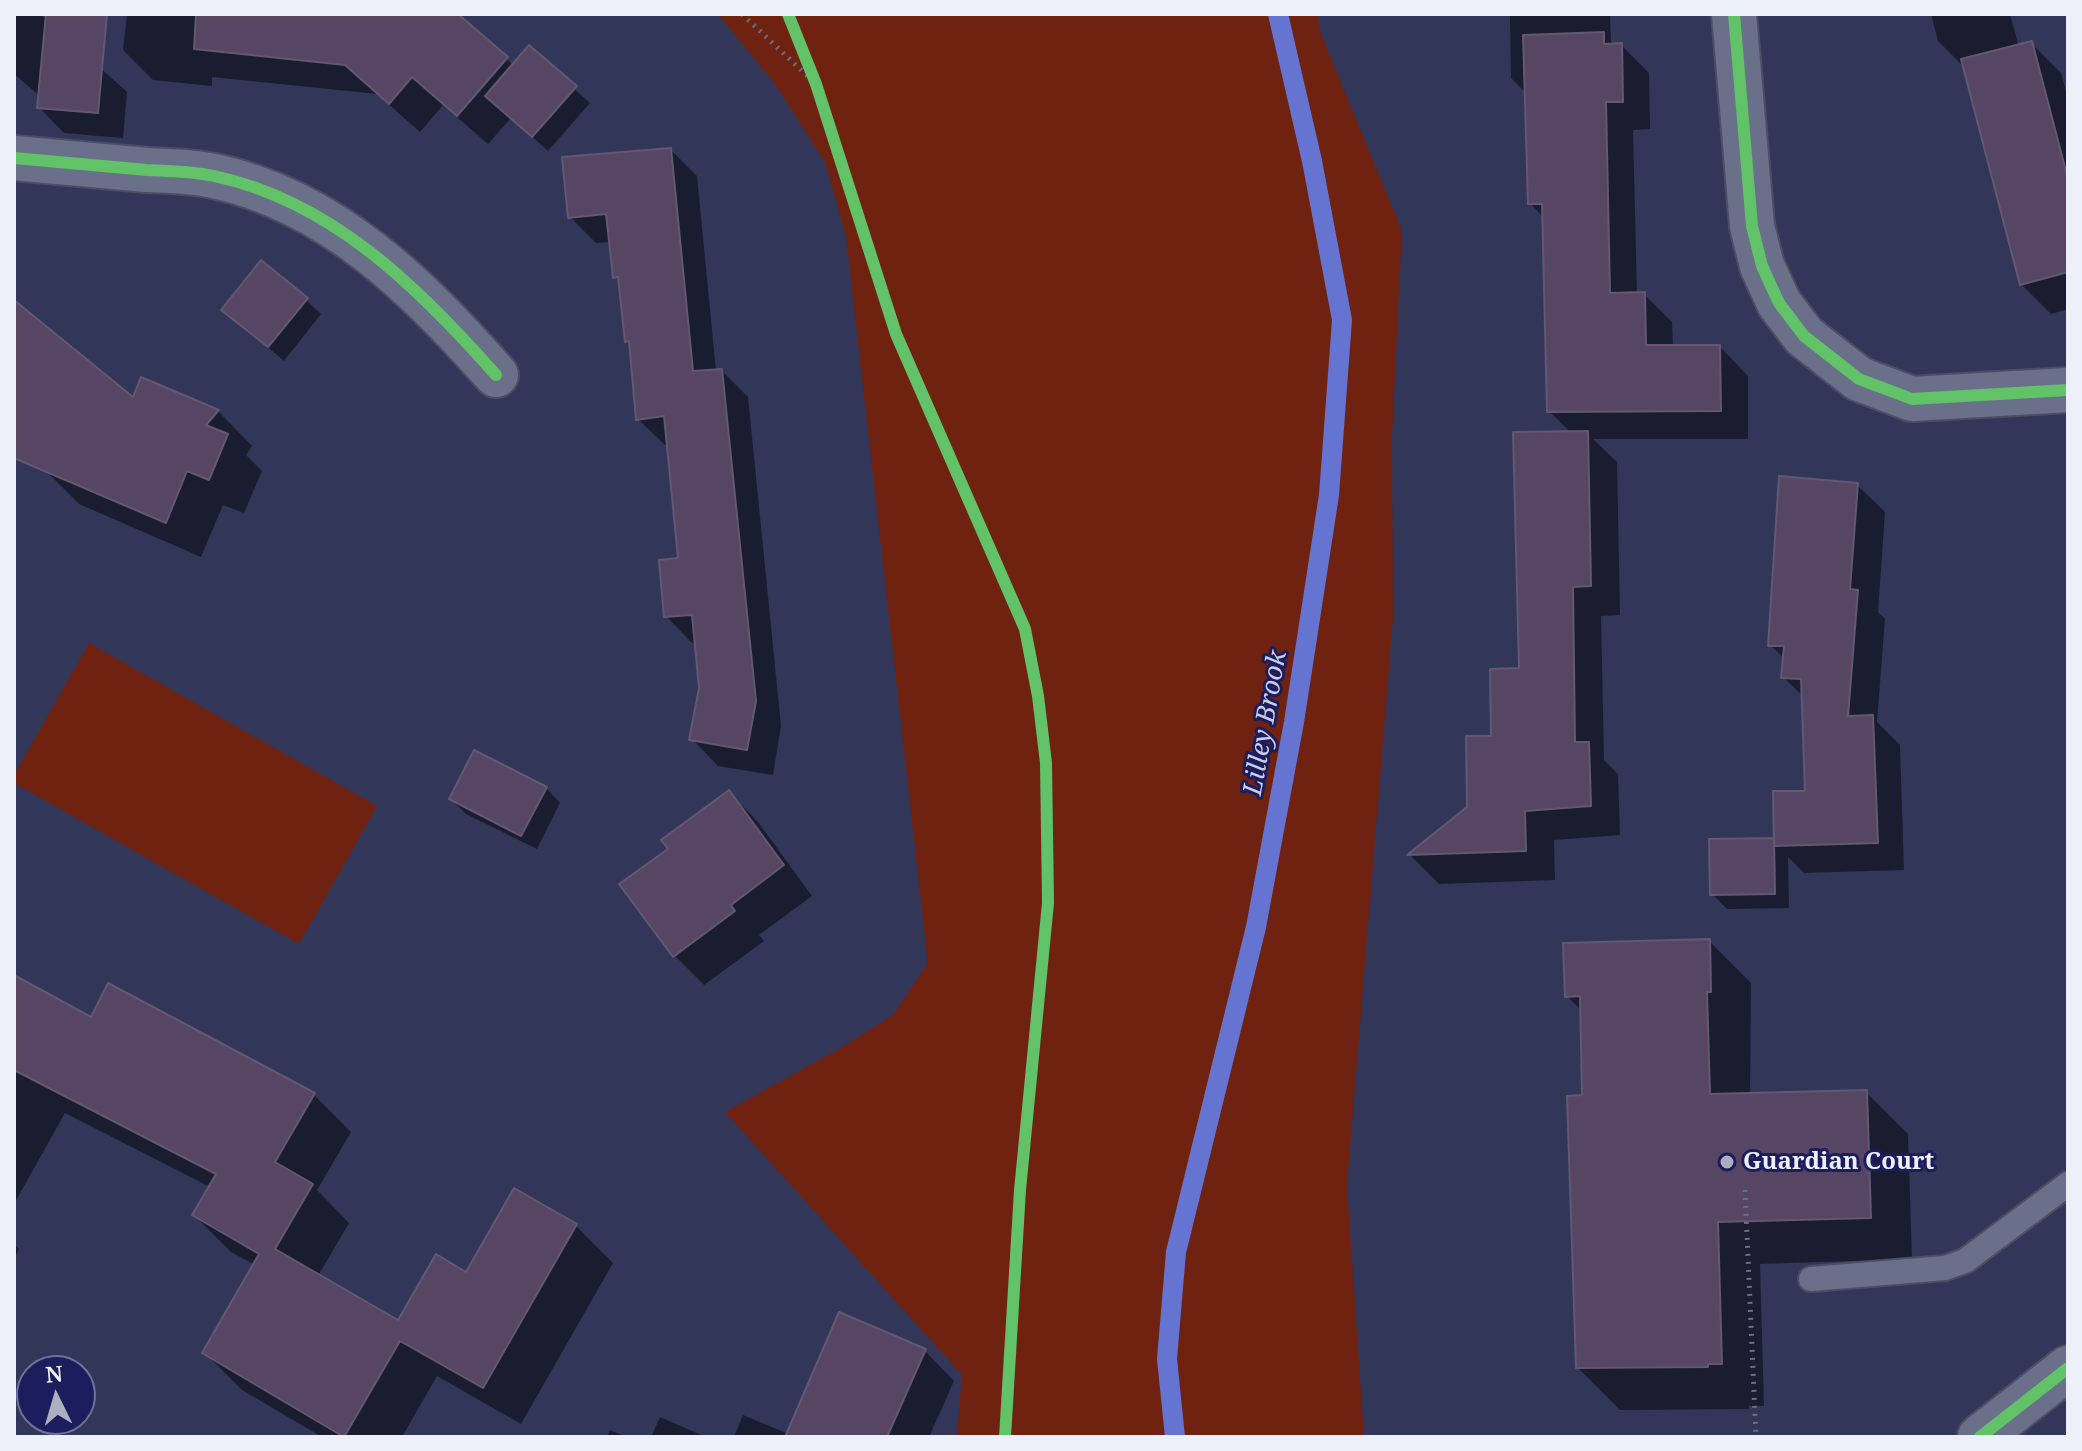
<!DOCTYPE html>
<style>
body{margin:0}
#map{position:relative;width:2082px;height:1451px;overflow:hidden;background:#323659;font-family:"Noto Serif",serif}
canvas{display:block}
.frame{position:absolute;inset:0;border:16px solid #edf0f8;pointer-events:none}
.north{position:absolute;left:16px;top:1355px;width:80px;height:80px;box-sizing:border-box;background:#1b1d5c;border:2px solid #6f719a;border-radius:50%;rotate:355deg;font-size:22px;font-weight:700;line-height:32px;text-align:center;color:#edf0f8}
.north::after{content:'';display:block;margin:auto;width:28px;height:36px;background:#acafc0;clip-path:polygon(50% 0,100% 100%,50% 72%,0 100%)}
</style>
<div id="map">
<canvas width="2082" height="1451"></canvas>
<div class="frame"></div>
<div class="north">N</div>
</div>
<script>
const g = document.querySelector('canvas').getContext('2d');
g.lineJoin = 'round';
function fillPath(path, color) {
  g.fillStyle = color;
  g.fill(path, 'evenodd');
}
function trace(path, color, width, dash) {
  g.strokeStyle = color;
  g.lineWidth = width;
  g.lineCap = dash ? 'butt' : 'round';
  g.setLineDash(dash || []);
  g.stroke(path);
}
function label(font, color, halo, rows, align = 'center') {
  g.font = font + ' "Noto Serif",serif';
  g.lineWidth = 6;
  g.setLineDash([]);
  g.textBaseline = 'middle';
  g.strokeStyle = halo;
  g.fillStyle = color;
  for (const [text, x, y, turn = 0] of rows) {
    g.save();
    g.translate(x, y);
    g.rotate((+turn || 0) * Math.PI / 180);
    g.textAlign = isNaN(turn) ? turn : align;
    if (halo) g.strokeText(text, 0, 0);
    g.fillText(text, 0, 0);
    g.restore();
  }
}
const green = new Path2D(`
 M 718,14 L 1318,14 L 1319,29 L 1402,231 L 1392,436 L 1393,618 L 1347,1185 L 1364,1437 L 957,1437 L 962,1375 L 725,1112 L 841,1048 L 893,1015 L 928,963 L 846,236 L 825,162 L 775,84 Z
 M 89,643 L 377,806 L 299,944 L 14,783 L 14,775 Z`);
const shadow = new Path2D(`
 M 14,14 L 40,14 L 127,92 L 123,138 L 64,133 L 39,107 L 40,96 L 14,74 Z
 M 127,14 L 455,14 L 514,66 L 529,48 L 590,103 L 548,151 L 511,118 L 488,144 L 443,105 L 420,132 L 377,94 L 212,77 L 212,86 L 153,80 L 123,50 Z
 M 1510,14 L 1610,14 L 1611,42 L 1621,45 L 1649,73 L 1650,129 L 1633,130 L 1637,294 L 1644,294 L 1672,322 L 1673,347 L 1720,347 L 1748,376 L 1748,439 L 1593,439 L 1617,462 L 1620,615 L 1601,616 L 1604,760 L 1618,774 L 1620,835 L 1554,840 L 1555,880 L 1439,884 L 1410,855 L 1469,808 L 1521,670 L 1571,433 L 1549,411 L 1544,218 L 1530,203 L 1527,94 L 1511,78 Z
 M 1931,14 L 2010,14 L 2019,47 L 2032,44 L 2061,73 L 2068,99 L 2068,309 L 2051,314 L 2021,284 L 1966,69 L 1938,41 Z
 M 671,150 L 697,176 L 716,371 L 722,371 L 748,397 L 781,726 L 773,775 L 718,766 L 692,739 L 701,688 L 697,642 L 692,643 L 666,616 L 680,560 L 668,445 L 665,445 L 638,419 L 632,346 L 627,341 L 621,283 L 615,277 L 611,242 L 596,243 L 570,217 Z
 M 306,300 L 321,314 L 284,361 L 224,310 Z
 M 14,302 L 134,401 L 218,411 L 252,446 L 246,455 L 262,471 L 244,513 L 223,505 L 201,557 L 79,504 L 44,469 L 14,421 Z
 M 1857,485 L 1885,512 L 1878,612 L 1885,619 L 1877,722 L 1900,745 L 1904,870 L 1804,873 L 1788,857 L 1789,908 L 1727,909 L 1712,894 L 1776,840 L 1807,793 L 1804,697 L 1783,677 L 1785,659 L 1770,645 Z
 M 546,788 L 560,803 L 537,849 L 466,814 L 451,799 Z
 M 729,792 L 758,822 L 812,896 L 759,935 L 764,941 L 704,985 L 675,956 L 622,884 L 671,849 Z
 M 1709,941 L 1751,983 L 1750,1095 L 1866,1092 L 1908,1134 L 1912,1259 L 1760,1264 L 1764,1406 L 1749,1406 L 1749,1409 L 1620,1410 L 1578,1368 L 1584,1097 L 1582,1011 L 1567,996 Z
 M 14,977 L 92,1020 L 314,1095 L 351,1132 L 317,1190 L 349,1223 L 318,1276 L 398,1322 L 466,1275 L 576,1226 L 613,1263 L 521,1424 L 437,1376 L 402,1437 L 322,1437 L 242,1390 L 205,1353 L 255,1265 L 231,1252 L 194,1215 L 210,1187 L 65,1113 L 14,1204 Z
 M 14,1244 L 19,1249 L 14,1259 Z
 M 925,1351 L 954,1381 L 929,1437 L 849,1437 Z
 M 743,1415 L 796,1437 L 734,1437 Z
 M 660,1417 L 706,1437 L 651,1437 Z
 M 610,1430 L 627,1437 L 607,1437 Z`);
const stream = new Path2D(`
 M 1175,1437 L 1167,1359 L 1176,1252 L 1256,927 L 1294,722 L 1329,495 L 1342,320 L 1312,161 L 1278,14`);
const building = new Path2D(`
 M 46,14 L 107,14 L 98,113 L 37,108 Z
 M 196,14 L 458,14 L 508,57 L 457,116 L 412,77 L 389,104 L 345,65 L 194,49 Z
 M 1604,32 L 1604,44 L 1622,43 L 1623,102 L 1606,102 L 1610,293 L 1645,292 L 1646,345 L 1720,345 L 1721,411 L 1547,412 L 1542,204 L 1528,204 L 1523,35 Z
 M 2032,41 L 2068,179 L 2068,272 L 2020,285 L 1961,59 Z
 M 529,45 L 577,86 L 532,137 L 485,96 Z
 M 671,148 L 693,371 L 722,369 L 756,701 L 747,750 L 689,740 L 699,688 L 692,615 L 664,617 L 659,560 L 678,558 L 664,416 L 636,420 L 629,341 L 625,342 L 618,277 L 613,278 L 606,214 L 568,218 L 562,157 Z
 M 261,260 L 308,298 L 268,347 L 221,310 Z
 M 14,300 L 133,397 L 141,377 L 219,410 L 206,425 L 228,434 L 209,480 L 187,471 L 166,523 L 14,458 Z
 M 1588,431 L 1591,586 L 1573,587 L 1575,742 L 1589,742 L 1591,806 L 1525,811 L 1526,851 L 1407,855 L 1467,807 L 1466,736 L 1491,736 L 1490,669 L 1519,668 L 1513,432 Z
 M 1779,476 L 1858,483 L 1850,589 L 1858,590 L 1848,716 L 1873,715 L 1878,843 L 1774,846 L 1773,791 L 1805,791 L 1801,679 L 1781,678 L 1784,646 L 1768,646 Z
 M 474,750 L 547,787 L 521,836 L 449,799 Z
 M 729,790 L 784,865 L 731,905 L 735,911 L 673,957 L 619,884 L 668,849 L 661,840 Z
 M 1774,838 L 1775,894 L 1710,895 L 1709,839 Z
 M 1710,939 L 1711,992 L 1707,992 L 1710,1094 L 1867,1090 L 1871,1218 L 1718,1222 L 1722,1364 L 1708,1364 L 1708,1367 L 1576,1368 L 1567,1096 L 1582,1095 L 1580,996 L 1565,997 L 1563,943 Z
 M 14,975 L 91,1017 L 108,983 L 315,1093 L 275,1162 L 313,1184 L 275,1249 L 398,1320 L 436,1254 L 466,1272 L 514,1188 L 577,1224 L 483,1388 L 400,1341 L 344,1437 L 202,1353 L 259,1254 L 192,1215 L 216,1174 L 14,1070 Z
 M 839,1312 L 926,1349 L 887,1437 L 785,1437 Z`);
const path = new Path2D(`
 M 742,14 L 816,84
 M 1745,1190 L 1756,1437`);
const lane = new Path2D(`
 M 1811,1279 L 1945,1268 L 1965,1261 L 2068,1184`);
const street = new Path2D(`
 M 1734,14 L 1752,226 L 1762,266 L 1779,303 L 1804,336 L 1859,379 L 1912,399 L 2068,390
 M 14,158 C 58,162 103,166 147,170 C 169,171 192,171 214,176 C 332,201 419,288 496,375`);
const secondary = new Path2D(`
 M 1980,1437 L 2068,1368`);
const cycleway = new Path2D(`
 M 788,14 L 816,84 L 896,334 L 1025,629 L 1038,696 L 1046,763 L 1048,903 L 1020,1190 L 1005,1437
 M 1734,14 L 1752,226 L 1762,266 L 1779,303 L 1804,336 L 1859,379 L 1912,399 L 2068,390
 M 14,158 C 58,162 103,166 147,170 C 169,171 192,171 214,176 C 332,201 419,288 496,375
 M 1980,1437 L 2068,1368`);
const markers = [
 [1727,1162,8,"#acafc0"]
];
const poiNames = [
 ["Guardian Court",1743,1162]
];
const waterNames = [
 ["Lilley Brook",1266,723,-80]
];
fillPath(green, '#702211');
fillPath(shadow, '#0007');
trace(stream, '#6573d1', 20);
fillPath(building, '#564664');
trace(building, '#625871', 2);
trace(lane, '#4c4e66', 28);
trace(street, '#4c4e66', 48);
trace(secondary, '#4c4e66', 48);
trace(path, '#696d87', 5, [2, 6]);
trace(lane, '#6a6f8a', 24);
trace(street, '#6a6f8a', 44);
trace(secondary, '#6a6f8a', 44);
trace(cycleway, '#61c268', 12);
for (const [x, y, r, color] of markers) {
  const dot = new Path2D();
  dot.arc(x, y, r, 0, 2 * Math.PI);
  g.fillStyle = color;
  g.fill(dot);
  trace(dot, '#1b1d5c', 3);
}
label('bold 24px', '#edf0f8', '#1b1d5c', poiNames, 'left');
label('italic 26px', '#c8cee8', '#1b1d5c', waterNames);
</script>
